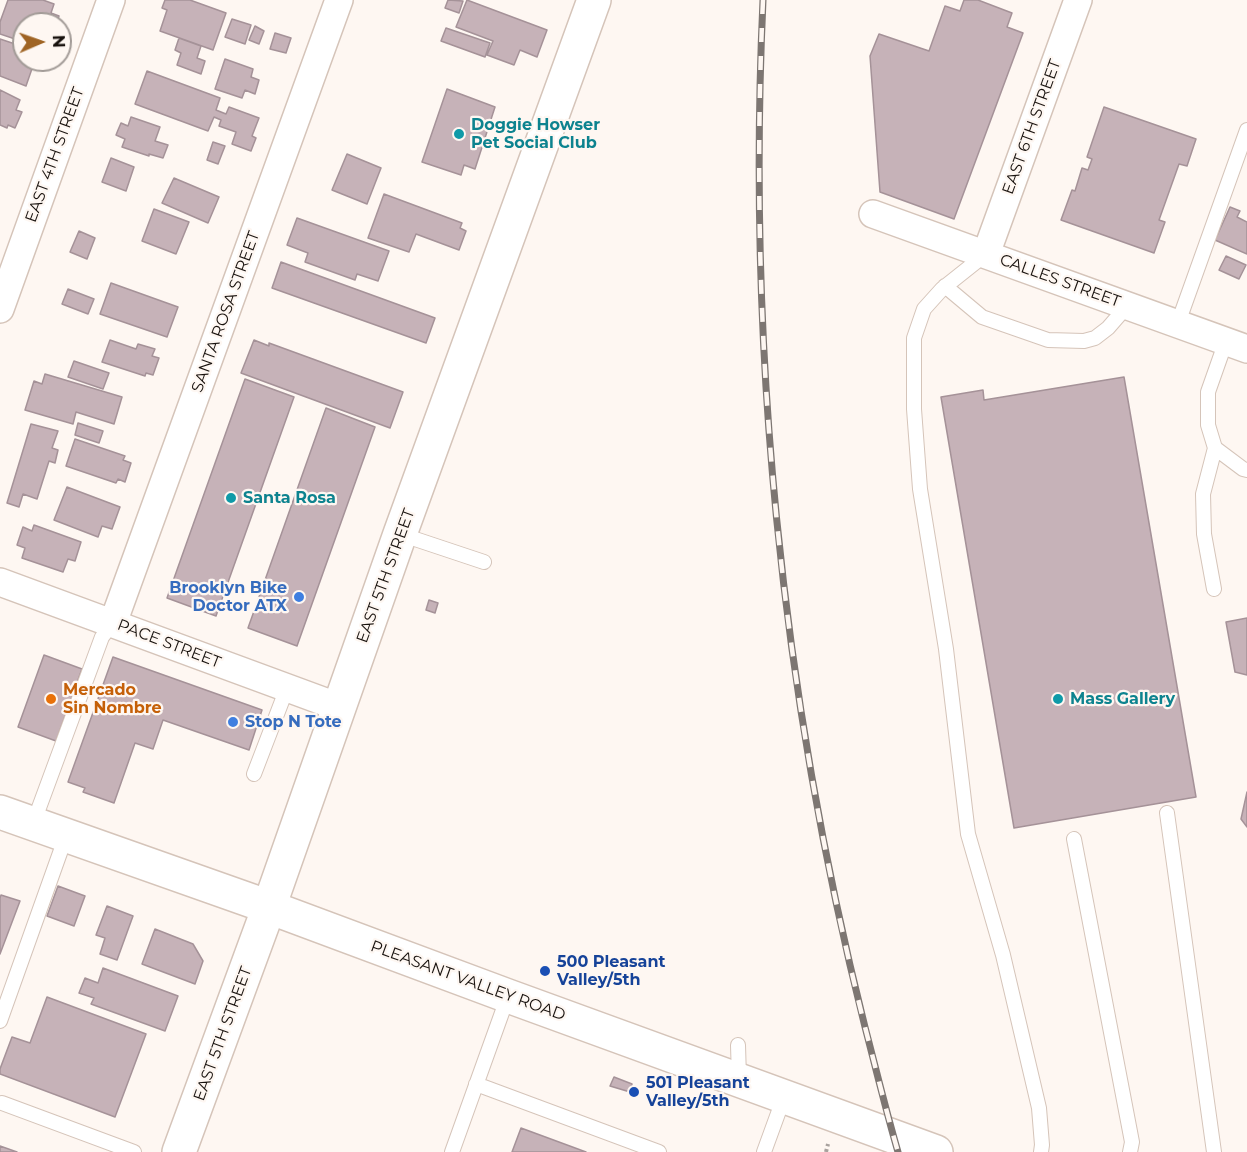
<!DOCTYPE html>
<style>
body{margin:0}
#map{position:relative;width:1247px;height:1152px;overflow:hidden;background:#fef7f2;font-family:Montserrat,sans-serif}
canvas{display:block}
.north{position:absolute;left:12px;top:12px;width:60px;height:60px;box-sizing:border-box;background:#fef7f2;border:2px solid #a29b97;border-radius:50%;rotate:88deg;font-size:16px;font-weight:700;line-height:24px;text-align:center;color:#18120e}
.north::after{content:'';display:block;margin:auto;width:21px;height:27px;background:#9f6424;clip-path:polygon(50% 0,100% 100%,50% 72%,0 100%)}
</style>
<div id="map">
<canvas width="1247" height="1152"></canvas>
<div class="north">N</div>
</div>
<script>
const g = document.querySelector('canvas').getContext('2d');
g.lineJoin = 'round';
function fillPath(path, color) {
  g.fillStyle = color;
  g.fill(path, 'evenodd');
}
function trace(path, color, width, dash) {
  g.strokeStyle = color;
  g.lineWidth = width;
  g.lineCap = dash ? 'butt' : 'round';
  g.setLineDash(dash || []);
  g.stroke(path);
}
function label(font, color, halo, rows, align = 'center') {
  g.font = font + ' Montserrat,sans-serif';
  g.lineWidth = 4.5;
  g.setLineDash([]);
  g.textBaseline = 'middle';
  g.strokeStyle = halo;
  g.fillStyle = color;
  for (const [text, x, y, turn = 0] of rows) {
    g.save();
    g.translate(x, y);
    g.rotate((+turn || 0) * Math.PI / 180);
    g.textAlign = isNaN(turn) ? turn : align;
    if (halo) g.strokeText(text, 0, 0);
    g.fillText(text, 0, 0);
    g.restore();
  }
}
const building = new Path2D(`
 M 8,0 L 43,0 L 54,4 L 51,13 L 59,16 L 56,24 L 24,24 L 24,42 L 0,34 L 0,22 Z
 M 165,0 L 190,0 L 226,13 L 213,50 L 160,31 L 167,10 L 162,8 Z
 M 448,0 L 463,1 L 459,13 L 445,8 Z
 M 467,0 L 547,30 L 537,57 L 520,50 L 514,65 L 487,55 L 493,41 L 456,27 Z
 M 964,0 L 978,0 L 1012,13 L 1007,27 L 1023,33 L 954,219 L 880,192 L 870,56 L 879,34 L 929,51 L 945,6 L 960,11 Z
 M 232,19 L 251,25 L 245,44 L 225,37 Z
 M 255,26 L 264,31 L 259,44 L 249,40 Z
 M 446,28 L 490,43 L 485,57 L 441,41 Z
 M 275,33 L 291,38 L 286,53 L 270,49 Z
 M 179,38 L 201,46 L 197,58 L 205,61 L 201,74 L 177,65 L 181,53 L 175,50 Z
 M 0,39 L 24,47 L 24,60 L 35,60 L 26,86 L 0,76 Z
 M 225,59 L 253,69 L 251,77 L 259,80 L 255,94 L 245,90 L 242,98 L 215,89 Z
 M 147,71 L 220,98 L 216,110 L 226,114 L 229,107 L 259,118 L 252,136 L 256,138 L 251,151 L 232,144 L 236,132 L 219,126 L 221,120 L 214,117 L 208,131 L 135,104 Z
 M 447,89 L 495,107 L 475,169 L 464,165 L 461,175 L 422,162 Z
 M 0,90 L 20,100 L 16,110 L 22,112 L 15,128 L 8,125 L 7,128 L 0,125 Z
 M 1104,107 L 1196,139 L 1187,166 L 1179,164 L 1159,220 L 1165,222 L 1154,253 L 1061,220 L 1072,190 L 1075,191 L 1082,168 L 1088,170 L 1092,159 L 1087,157 Z
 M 131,117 L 160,127 L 155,141 L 168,145 L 163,158 L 149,154 L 149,156 L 122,147 L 125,139 L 116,135 L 118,130 L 121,123 L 128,126 Z
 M 213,142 L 225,146 L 218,164 L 207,160 Z
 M 347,154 L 381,168 L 367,204 L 332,190 Z
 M 111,158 L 134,167 L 126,191 L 102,182 Z
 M 174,178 L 219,197 L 208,223 L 162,203 Z
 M 384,194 L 462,223 L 460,228 L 466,231 L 459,250 L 416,234 L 409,252 L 368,238 Z
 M 1230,207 L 1240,211 L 1237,217 L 1247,222 L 1247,254 L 1215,240 Z
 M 154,209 L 189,222 L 176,254 L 142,241 Z
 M 297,218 L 389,251 L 378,281 L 357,274 L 355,280 L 305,262 L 308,253 L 287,245 Z
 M 79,231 L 95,238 L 87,259 L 70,252 Z
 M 1226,256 L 1246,265 L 1239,279 L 1219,270 Z
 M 281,262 L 435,318 L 426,343 L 272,288 Z
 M 111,283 L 178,307 L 167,337 L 100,314 Z
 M 68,289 L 94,299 L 88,314 L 62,304 Z
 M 110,340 L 136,349 L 138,344 L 155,349 L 152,356 L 159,358 L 153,375 L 146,373 L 145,376 L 102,362 Z
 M 254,340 L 269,346 L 269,343 L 403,392 L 390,428 L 241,373 Z
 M 74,361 L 109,373 L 103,389 L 68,377 Z
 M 45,374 L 122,397 L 114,424 L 76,412 L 73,424 L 25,410 L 34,381 L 42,384 Z
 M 1124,377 L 1196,797 L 1014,828 L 941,397 L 983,390 L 984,400 Z
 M 245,379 L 294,397 L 216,616 L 167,598 Z
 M 326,408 L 375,427 L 297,646 L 248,628 Z
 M 78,423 L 103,431 L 99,443 L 75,435 Z
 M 31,424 L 58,431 L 52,448 L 58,450 L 55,463 L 49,461 L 37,499 L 23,494 L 19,507 L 7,503 Z
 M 75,439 L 125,456 L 123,460 L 131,463 L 125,482 L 118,479 L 116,483 L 66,466 Z
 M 67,487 L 120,507 L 112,529 L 102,526 L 98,537 L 54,520 Z
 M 34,525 L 81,542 L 75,561 L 68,559 L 63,572 L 22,558 L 25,548 L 17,545 L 23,527 L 32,531 Z
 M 429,600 L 438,603 L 435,613 L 426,610 Z
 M 1247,618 L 1247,675 L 1235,672 L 1226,622 Z
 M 44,655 L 82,669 L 56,741 L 18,727 Z
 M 113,657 L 262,710 L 249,750 L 163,720 L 153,749 L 135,743 L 114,803 L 83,792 L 85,788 L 68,782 Z
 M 1247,792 L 1247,827 L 1241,819 Z
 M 58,886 L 85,896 L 74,926 L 47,916 Z
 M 1,895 L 20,901 L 0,954 L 0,898 Z
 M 107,906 L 133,916 L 117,960 L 100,954 L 105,938 L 96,935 Z
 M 155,929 L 193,944 L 203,961 L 195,984 L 142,964 Z
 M 103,968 L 178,996 L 165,1031 L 91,1004 L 94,998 L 79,993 L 85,978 L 98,983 Z
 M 47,997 L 146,1034 L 115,1117 L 0,1074 L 0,1069 L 12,1037 L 30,1043 Z
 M 614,1077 L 632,1084 L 630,1092 L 610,1086 Z
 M 521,1128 L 586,1152 L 512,1152 Z
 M 0,1146 L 17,1152 L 0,1152 Z`);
const path = new Path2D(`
 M 826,1152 L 828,1144`);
const lane = new Path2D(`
 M 986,254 L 942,289 L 924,309 L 914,338 L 914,409 L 920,489 L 946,649 L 968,834 L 1003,955 L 1039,1108 L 1042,1145 L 1041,1152
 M 945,286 L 982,317 L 1048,340 L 1084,341 L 1095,338 L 1108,328 L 1128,305
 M 1178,323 L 1247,130
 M 1226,341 L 1208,392 L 1208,425 L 1215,448 L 1243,469 L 1247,470
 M 400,534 L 484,562
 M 1214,589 L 1204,534 L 1203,494 L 1215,448
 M 254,774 L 287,688
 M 1167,813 L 1214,1152
 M 33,824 L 102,637 L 113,623
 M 1074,839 L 1132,1142 L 1130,1152
 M 0,1021 L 66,836
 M 738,1045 L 739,1078
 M 476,1084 L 659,1152
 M 2,1103 L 134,1152
 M 452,1152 L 508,996
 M 764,1152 L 784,1097`);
const street = new Path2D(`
 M 873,214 L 1247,349
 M 986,254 L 1078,0
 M 0,309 L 111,0
 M 0,582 L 339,707
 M 113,623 L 339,0`);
const secondary = new Path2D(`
 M 0,812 L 269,907 L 508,996 L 936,1152
 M 179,1152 L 269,907 L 400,534 L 594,0`);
const rail = new Path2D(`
 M 763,0 C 747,345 781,693 865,1027 C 876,1069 886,1111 898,1152`);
const markers = [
 [459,134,6,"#0f9aa8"],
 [231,498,6,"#0f9aa8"],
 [299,597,6,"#3f7fe0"],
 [51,699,6,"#e8710a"],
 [1058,699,6,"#0f9aa8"],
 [233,722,6,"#3f7fe0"],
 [545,971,6,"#1a4fb4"],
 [634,1092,6,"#1a4fb4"]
];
const cultureNames = [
 ["Doggie Howser",471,125],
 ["Pet Social Club",471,143],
 ["Santa Rosa",243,498],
 ["Mass Gallery",1070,699]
];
const streetNames = [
 ["EAST 6TH STREET",1032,127,-70],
 ["EAST 4TH STREET",55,155,-70],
 ["CALLES STREET",1060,281,20],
 ["SANTA ROSA STREET",226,312,-70],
 ["EAST 5TH STREET",386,576,-70],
 ["PACE STREET",169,644,21],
 ["PLEASANT VALLEY ROAD",468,981,20],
 ["EAST 5TH STREET",223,1034,-70]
];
const shopNames = [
 ["Brooklyn Bike",287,588],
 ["Doctor ATX",287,606],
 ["Stop N Tote",245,722,"left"]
];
const foodNames = [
 ["Mercado",63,690],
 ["Sin Nombre",63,708]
];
const transitNames = [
 ["500 Pleasant",557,962],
 ["Valley/5th",557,980],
 ["501 Pleasant",646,1083],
 ["Valley/5th",646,1101]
];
fillPath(building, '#c6b2b8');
trace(building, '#a59298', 1.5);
trace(lane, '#d5c4b9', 16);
trace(street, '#d5c4b9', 30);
trace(secondary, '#d5c4b9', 36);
trace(path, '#a9a29e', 4, [3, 3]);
trace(lane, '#fff', 14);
trace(street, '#fff', 27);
trace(secondary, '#fff', 33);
trace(rail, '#7d7672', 7);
trace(rail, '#fef7f2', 4.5, [14]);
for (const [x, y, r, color] of markers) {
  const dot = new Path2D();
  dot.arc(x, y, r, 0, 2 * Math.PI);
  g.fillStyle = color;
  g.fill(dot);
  trace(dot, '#fef7f2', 2);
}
label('bold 16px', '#0d838f', '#fef7f2', cultureNames, 'left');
label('16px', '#18120e', '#fef7f2', streetNames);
label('bold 16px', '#366cbe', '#fef7f2', shopNames, 'right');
label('bold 16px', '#c56008', '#fef7f2', foodNames, 'left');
label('bold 16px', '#164399', '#fef7f2', transitNames, 'left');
</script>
